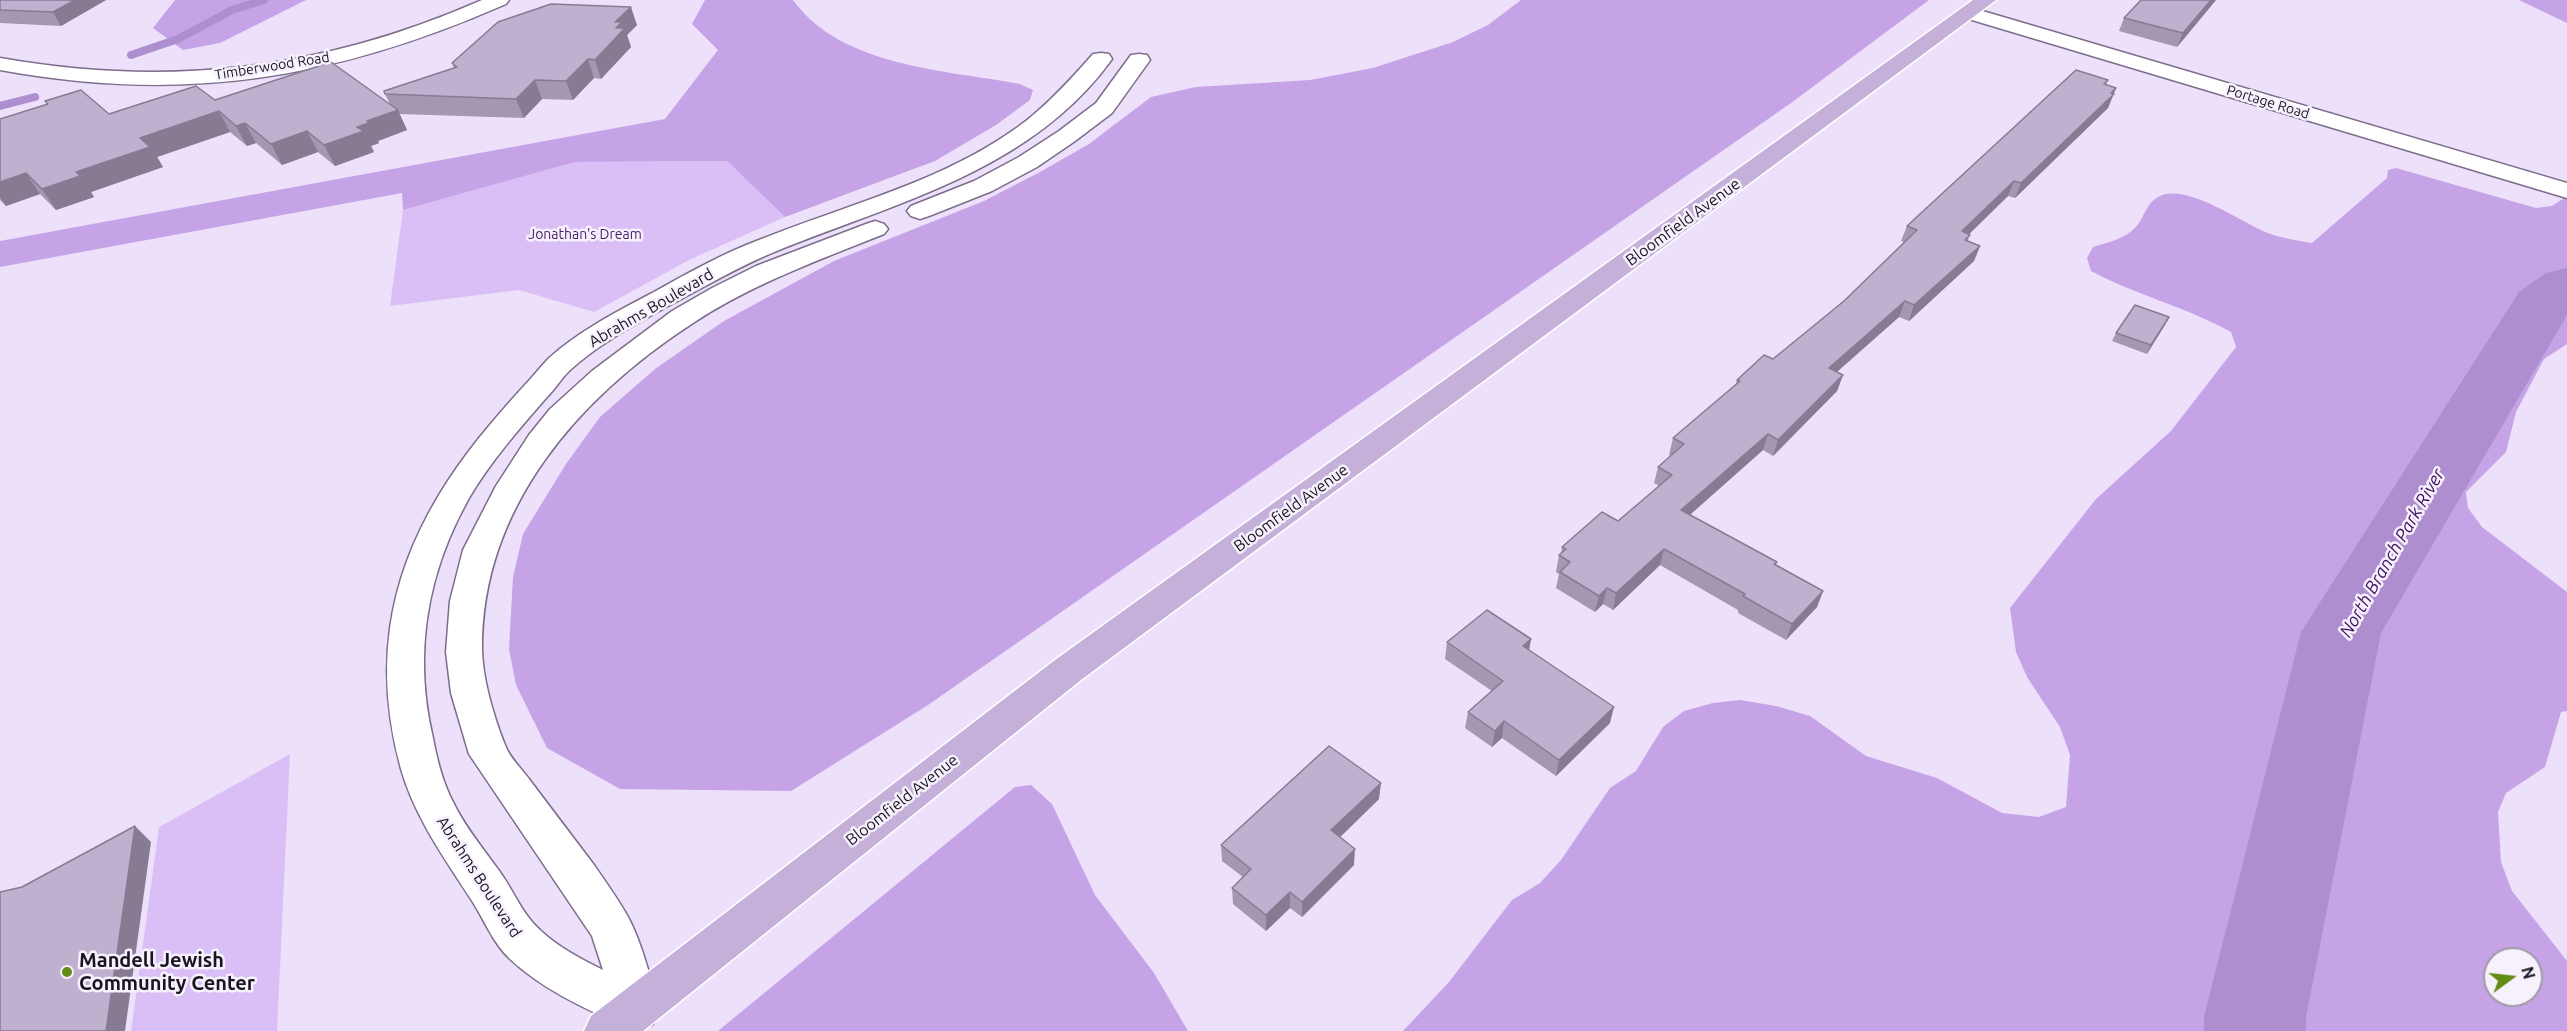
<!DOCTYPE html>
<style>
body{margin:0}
#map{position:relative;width:2567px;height:1031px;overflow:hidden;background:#ede0fb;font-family:Ubuntu,sans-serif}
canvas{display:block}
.north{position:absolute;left:2483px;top:947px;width:60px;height:60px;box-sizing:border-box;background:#f7f1fe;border:2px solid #9f99a5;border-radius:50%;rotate:75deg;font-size:16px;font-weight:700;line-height:24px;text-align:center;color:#1a141f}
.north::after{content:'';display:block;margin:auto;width:21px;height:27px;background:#648b16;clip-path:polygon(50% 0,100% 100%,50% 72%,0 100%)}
</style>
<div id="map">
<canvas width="2567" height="1031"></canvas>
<div class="north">N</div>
</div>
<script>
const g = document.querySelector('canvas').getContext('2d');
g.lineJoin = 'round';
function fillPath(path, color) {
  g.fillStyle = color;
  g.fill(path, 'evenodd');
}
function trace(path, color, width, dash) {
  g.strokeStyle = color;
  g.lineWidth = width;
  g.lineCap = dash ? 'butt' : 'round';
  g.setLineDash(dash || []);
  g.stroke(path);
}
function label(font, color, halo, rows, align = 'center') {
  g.font = font + ' Ubuntu,sans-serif';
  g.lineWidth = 5;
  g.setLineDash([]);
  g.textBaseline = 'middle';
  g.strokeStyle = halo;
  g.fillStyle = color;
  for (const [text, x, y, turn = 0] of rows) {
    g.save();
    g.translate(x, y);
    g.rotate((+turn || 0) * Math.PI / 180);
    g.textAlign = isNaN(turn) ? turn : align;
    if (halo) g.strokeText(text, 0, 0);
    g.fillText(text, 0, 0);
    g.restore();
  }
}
const green = new Path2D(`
 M 727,161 L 785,217 L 689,260 L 594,312 L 519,290 L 390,306 L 403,210 L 575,162 Z
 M 290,754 L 277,1031 L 131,1031 L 159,827 Z`);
const forest = new Path2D(`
 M 175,0 L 306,0 L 220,43 L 183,50 L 153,28 Z
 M 705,0 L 793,0 C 841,67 946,70 1020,84 L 1033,90 L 1030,100 L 996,125 L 935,161 L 785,217 L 727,161 L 575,162 L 403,210 L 402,193 L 0,267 L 0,241 L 665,119 L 718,50 L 692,24 Z
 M 1521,0 L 1929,0 L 1791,103 L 928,705 L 791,791 L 620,789 L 547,748 L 516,685 L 509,649 L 513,577 L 523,534 L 566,464 L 600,417 L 655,369 L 724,321 L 834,261 L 984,201 L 1040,172 L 1089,144 L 1151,97 L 1196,87 L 1310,80 L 1373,68 L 1453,42 L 1488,25 Z
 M 2519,0 L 2567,0 L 2567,23 Z
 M 2396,168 L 2536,208 L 2552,206 L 2567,196 L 2567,344 L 2544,359 L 2516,412 L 2506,452 L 2466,492 L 2468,508 L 2482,527 L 2567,592 L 2567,711 L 2561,712 L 2545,767 L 2506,793 L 2498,812 L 2501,862 L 2512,891 L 2567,961 L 2567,1031 L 1403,1031 L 1449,982 L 1512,900 L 1540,883 L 1561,860 L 1610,788 L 1636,771 L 1663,727 L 1684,711 L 1713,703 L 1740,700 L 1776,706 L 1810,716 L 1866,756 L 1937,778 L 2002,813 L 2039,817 L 2066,807 L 2070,755 L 2060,727 L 2027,677 L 2016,652 L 2010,608 L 2096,499 L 2171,431 L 2236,347 L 2231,332 C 2186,307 2136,295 2091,271 L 2087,258 L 2093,247 C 2105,243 2125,239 2135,228 C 2145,218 2145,203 2160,196 C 2187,184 2238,220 2263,231 C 2279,238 2295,240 2312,243 L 2387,178 L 2388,170 ZM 2495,959 L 2531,959 L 2531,995 L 2495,995 Z
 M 1031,785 L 1052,804 L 1095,895 L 1154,973 L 1188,1031 L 718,1031 L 1015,787 Z`);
const stream = new Path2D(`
 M 131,55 L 178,39 L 232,10 L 264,0
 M 0,106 L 35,97`);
const river = new Path2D(`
 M 2567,268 L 2567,315 L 2381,633 L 2306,1017 L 2306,1031 L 2204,1031 L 2204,1017 L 2301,632 L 2519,292 L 2546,273 Z`);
const street = new Path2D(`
 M 482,0 L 509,0 L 506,4 C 335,79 185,104 0,70 L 0,58 C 171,88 322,70 482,0 Z
 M 1969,7 L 2567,183 L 2567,198 L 1962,17 L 1959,13 L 1962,9 Z
 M 1101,53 L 1109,54 L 1112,59 C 1032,170 898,202 779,250 C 741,265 706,286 670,305 C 636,324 598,344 569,371 C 561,379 555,389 547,397 C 519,429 491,461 469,498 C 427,573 413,654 433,738 C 437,760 443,783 453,802 C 466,830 489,855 506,881 C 516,897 525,917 540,930 C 558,947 581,959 603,970 L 592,936 L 469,754 L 451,693 L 446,652 L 450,601 L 463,550 L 496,486 L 529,435 L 550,409 L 592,371 L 672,311 L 712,288 L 756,266 L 866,224 L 875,221 L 884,224 L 888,229 L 884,234 C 819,260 752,284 693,323 C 579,397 481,507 482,650 C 483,681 494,717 505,745 C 509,757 521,768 529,779 C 550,807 572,836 594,865 C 605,881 618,899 628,917 C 643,945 650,979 660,1009 L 653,1024 L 637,1030 C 594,1014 544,991 510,959 C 494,944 485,922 474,904 C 446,860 416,820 401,769 C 374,671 386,583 439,495 C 463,455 493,420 524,386 C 533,377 540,367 549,358 C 579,331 618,311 654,292 C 688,273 722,254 759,240 C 848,204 948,181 1026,121 C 1051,101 1072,78 1093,54 Z
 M 1139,54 L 1147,55 L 1150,60 L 1112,113 L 1075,141 L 1037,167 L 992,191 L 929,216 L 920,219 L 911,216 L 907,211 L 911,206 L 974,181 L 1019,157 L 1059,131 L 1096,103 L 1131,55 Z`);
const primary = new Path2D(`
 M 1973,0 L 1996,0 L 1081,680 L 643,1031 L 584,1031 L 591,1016 L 1055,660 Z`);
const wall = new Path2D(`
 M 0,0 L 106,0 L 61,26 L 0,23 Z
 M 2216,0 L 2177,47 L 2119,31 L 2124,18 Z
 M 637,25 L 627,35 L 631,47 L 601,79 L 594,78 L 573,100 L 542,99 L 524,118 L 399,114 L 407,130 L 378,141 L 379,143 L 371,146 L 374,152 L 335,166 L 318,152 L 282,165 L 256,143 L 247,146 L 230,132 L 157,157 L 163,167 L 91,192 L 94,197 L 56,210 L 40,194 L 6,206 L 0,200 L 0,119 L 47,104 L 45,101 L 109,114 L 215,100 L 390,104 L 385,94 L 454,68 L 452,63 Z
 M 2108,80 L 2106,85 L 2116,88 L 2108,108 L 2015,198 L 2008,196 L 1969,234 L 1968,242 L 1980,246 L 1974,261 L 1909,321 L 1899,317 L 1837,372 L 1843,375 L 1837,391 L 1773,456 L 1763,450 L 1690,515 L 1777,562 L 1776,565 L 1823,591 L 1817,607 L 1786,640 L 1738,613 L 1738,610 L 1660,565 L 1613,610 L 1603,604 L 1595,612 L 1556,588 L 1559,574 L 1556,572 L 1559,555 L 1561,554 L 1562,547 L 1618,521 L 1659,486 L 1654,483 L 1658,467 L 1671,456 L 1669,455 L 1673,438 L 1735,386 L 1737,380 L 1773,359 L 1844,301 L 1904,242 L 1901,241 L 1907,226 Z
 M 2169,317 L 2147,354 L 2112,341 L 2116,333 Z
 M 1531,639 L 1529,650 L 1610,723 L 1556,776 L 1502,738 L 1492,747 L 1465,728 L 1468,712 L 1492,691 L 1445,659 L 1447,642 Z
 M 1379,799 L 1340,837 L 1354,865 L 1302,917 L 1290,908 L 1266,931 L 1233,904 L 1232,888 L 1243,877 L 1222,861 L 1221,845 Z`);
const shadedWall = new Path2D(`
 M 75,0 L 106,0 L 61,26 L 53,12 Z
 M 2211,0 L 2216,0 L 2177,47 L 2183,33 Z
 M 631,7 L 637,25 L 627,35 L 631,47 L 601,79 L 595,60 L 615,22 Z
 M 588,59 L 594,78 L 573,100 L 566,81 Z
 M 535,80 L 542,99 L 524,118 L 516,99 Z
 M 2116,88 L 2108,108 L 2015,198 L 2021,183 Z
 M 398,110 L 407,130 L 378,141 L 379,143 L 371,146 L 374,152 L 335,166 L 324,145 L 357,127 L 367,121 Z
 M 219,111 L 230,132 L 157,157 L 163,167 L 91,192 L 94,197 L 56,210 L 42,189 L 140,138 Z
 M 245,123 L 256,143 L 247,146 L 236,126 Z
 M 307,131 L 318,152 L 282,165 L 271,144 Z
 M 26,173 L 40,194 L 6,206 L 0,197 L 0,182 Z
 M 2014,181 L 2008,196 L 1956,247 L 1962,231 Z
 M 1980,246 L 1974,261 L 1909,321 L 1914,305 Z
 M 1905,301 L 1899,317 L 1823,384 L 1829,368 Z
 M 2169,317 L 2165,325 L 2147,354 L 2151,345 Z
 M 1843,375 L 1837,391 L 1773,456 L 1778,440 Z
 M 1768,434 L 1763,450 L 1677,526 L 1681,510 Z
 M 1664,549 L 1660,565 L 1613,610 L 1616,593 Z
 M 1607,588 L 1603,604 L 1595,612 L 1599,596 Z
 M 1823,591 L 1817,607 L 1786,640 L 1792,624 Z
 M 1531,639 L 1528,655 L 1523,646 Z
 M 1614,707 L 1610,723 L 1556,776 L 1559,760 Z
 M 1504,721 L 1502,738 L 1492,747 L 1495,731 Z
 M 1381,783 L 1379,799 L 1330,847 L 1331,830 Z
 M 135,826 L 151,842 L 125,1031 L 106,1031 Z
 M 1355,849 L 1354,865 L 1302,917 L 1302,902 Z
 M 1290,892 L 1290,908 L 1266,931 L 1266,915 Z`);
const building = new Path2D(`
 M 0,0 L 75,0 L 53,12 L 0,10 Z
 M 2141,0 L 2211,0 L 2183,33 L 2124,18 Z
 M 551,4 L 631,7 L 615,22 L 622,22 L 616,28 L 625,28 L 595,60 L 588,59 L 566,81 L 535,80 L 516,99 L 385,94 L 384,91 L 457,67 L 452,63 L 498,22 Z
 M 331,62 L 398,110 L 367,121 L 369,123 L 357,127 L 364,131 L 324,145 L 307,131 L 271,144 L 245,123 L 236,126 L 219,111 L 140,138 L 150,147 L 76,172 L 80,176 L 42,189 L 26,173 L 0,182 L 0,119 L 48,104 L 45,101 L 81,90 L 109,114 L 196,86 L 215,100 Z
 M 2076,70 L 2108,80 L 2104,84 L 2116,88 L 2111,93 L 2114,94 L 2021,183 L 2014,181 L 1962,231 L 1970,235 L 1965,240 L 1980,246 L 1914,305 L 1905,301 L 1829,368 L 1843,375 L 1778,440 L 1768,434 L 1681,510 L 1777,562 L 1774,564 L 1823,591 L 1792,624 L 1743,596 L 1745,594 L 1664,549 L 1616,593 L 1607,588 L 1599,596 L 1560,572 L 1570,562 L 1559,555 L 1566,549 L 1562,547 L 1602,512 L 1618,521 L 1672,475 L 1658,467 L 1684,444 L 1673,438 L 1740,381 L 1737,380 L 1764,355 L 1773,359 L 1844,301 L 1917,230 L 1907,226 Z
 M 2135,305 L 2169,317 L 2151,345 L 2116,333 Z
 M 1487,610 L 1531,639 L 1523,646 L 1614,707 L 1559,760 L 1504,721 L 1495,731 L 1468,712 L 1503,681 L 1447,642 Z
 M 1329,746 L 1381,783 L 1331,830 L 1355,849 L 1302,902 L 1290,892 L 1266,915 L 1232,888 L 1251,869 L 1221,845 Z
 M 135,826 L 106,1031 L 0,1031 L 0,892 L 22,887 Z`);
const markers = [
 [67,972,6,"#648b16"]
];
const farStreetnames = [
 ["Timberwood Road",272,66,-9],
 ["Portage Road",2268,102,17]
];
const farParknames = [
 ["Jonathan's Dream",585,234]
];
const streetNames = [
 ["Bloomfield Avenue",1683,222,-36],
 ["Abrahms Boulevard",651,308,-30],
 ["Bloomfield Avenue",1291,508,-36],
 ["Bloomfield Avenue",902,800,-38],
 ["Abrahms Boulevard",479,877,57]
];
const waterNames = [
 ["North Branch Park River",2392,553,-60]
];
const nearPoinames = [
 ["Mandell Jewish",79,960],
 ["Community Center",79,983]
];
fillPath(green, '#dabff6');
fillPath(forest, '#c5a3e6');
trace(stream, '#af8ecf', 8);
fillPath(river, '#af8ecf');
trace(street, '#7c6d8b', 3);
trace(primary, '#fff', 3);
fillPath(street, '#fff');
fillPath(primary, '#c5b0d9');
fillPath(wall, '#a597b3');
fillPath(shadedWall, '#867b92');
fillPath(building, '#c0b0d0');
trace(building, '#867b92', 1.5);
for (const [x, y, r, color] of markers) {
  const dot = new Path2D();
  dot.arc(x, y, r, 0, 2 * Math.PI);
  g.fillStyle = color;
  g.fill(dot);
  trace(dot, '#f7f1fe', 2);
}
label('14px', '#1a141f', '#f7f1fe', farStreetnames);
label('14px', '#471b68', '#f7f1fe', farParknames);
label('16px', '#1a141f', '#f7f1fe', streetNames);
label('italic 18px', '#40125f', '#f7f1fe', waterNames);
label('bold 20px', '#1a141f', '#f7f1fe', nearPoinames, 'left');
</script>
